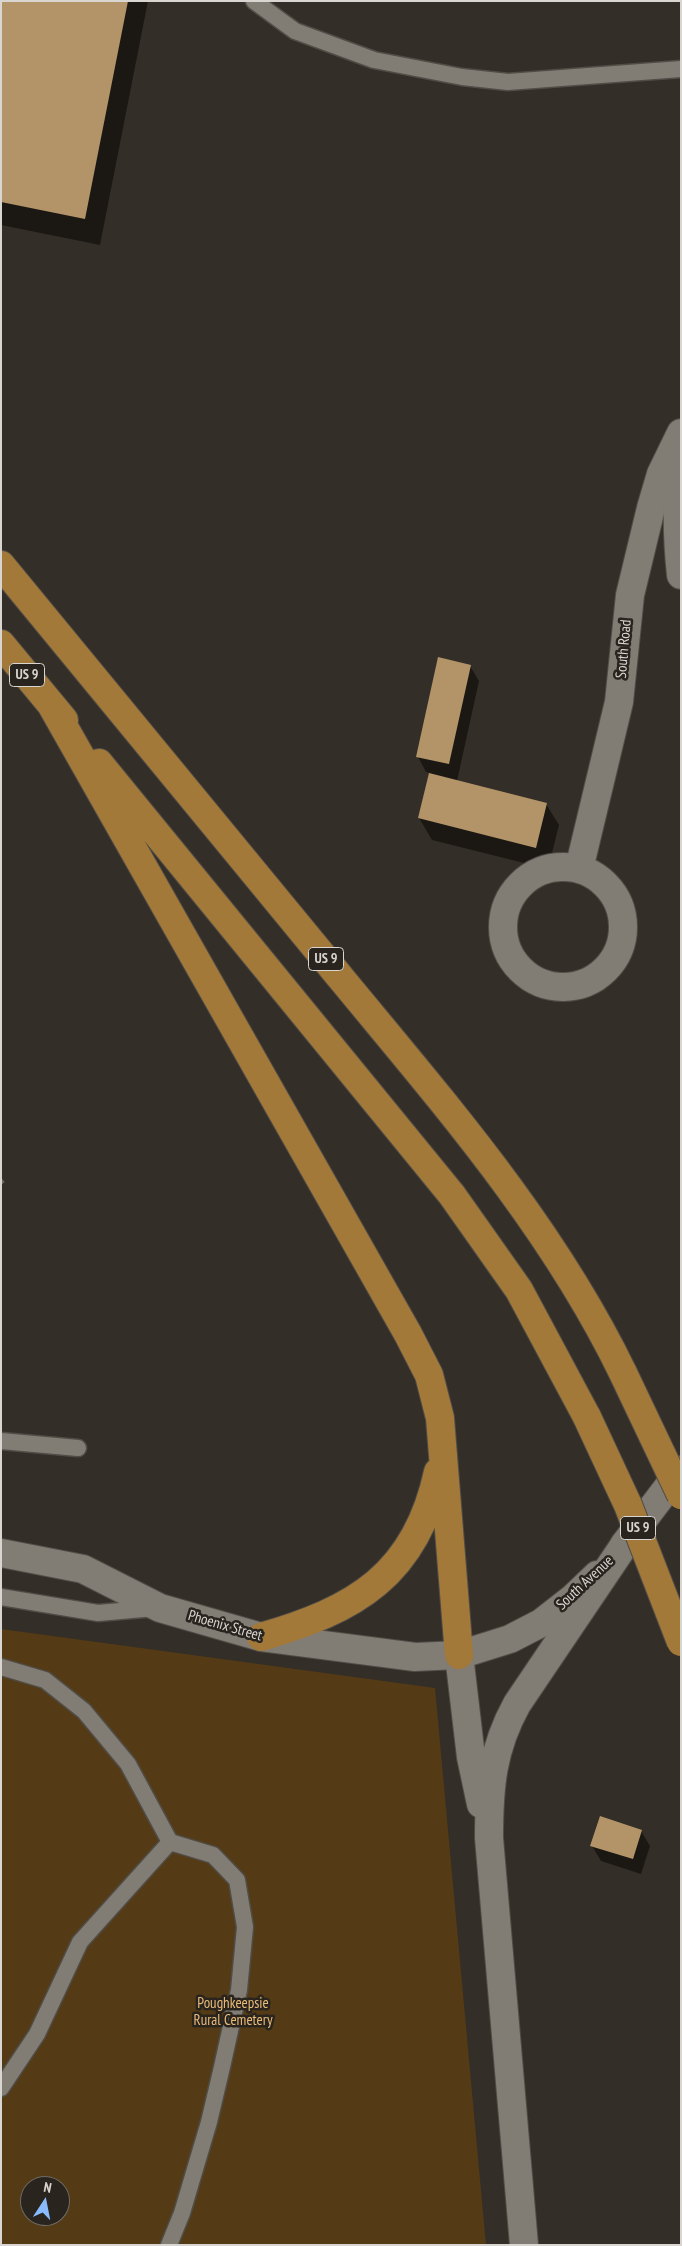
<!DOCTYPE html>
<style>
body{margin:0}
#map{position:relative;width:682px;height:2246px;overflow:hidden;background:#332e27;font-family:"PT Sans Narrow",sans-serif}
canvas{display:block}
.frame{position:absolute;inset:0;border:2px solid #d9d6d2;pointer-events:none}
.north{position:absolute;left:20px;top:2176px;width:50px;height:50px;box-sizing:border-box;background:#29241e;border:1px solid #6f6b66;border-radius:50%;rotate:11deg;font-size:14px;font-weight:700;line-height:20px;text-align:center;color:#d9d6d2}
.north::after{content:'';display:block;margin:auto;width:18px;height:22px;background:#88bafc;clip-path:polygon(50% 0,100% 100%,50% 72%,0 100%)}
</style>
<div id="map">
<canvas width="682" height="2246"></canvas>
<div class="frame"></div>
<div class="north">N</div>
</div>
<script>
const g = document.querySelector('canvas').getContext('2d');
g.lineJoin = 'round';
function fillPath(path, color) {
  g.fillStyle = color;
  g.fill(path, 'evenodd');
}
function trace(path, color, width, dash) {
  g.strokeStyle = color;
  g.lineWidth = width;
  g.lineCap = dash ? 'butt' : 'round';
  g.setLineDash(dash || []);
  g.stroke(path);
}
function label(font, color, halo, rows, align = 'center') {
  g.font = font + ' "PT Sans Narrow",sans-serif';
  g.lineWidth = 5;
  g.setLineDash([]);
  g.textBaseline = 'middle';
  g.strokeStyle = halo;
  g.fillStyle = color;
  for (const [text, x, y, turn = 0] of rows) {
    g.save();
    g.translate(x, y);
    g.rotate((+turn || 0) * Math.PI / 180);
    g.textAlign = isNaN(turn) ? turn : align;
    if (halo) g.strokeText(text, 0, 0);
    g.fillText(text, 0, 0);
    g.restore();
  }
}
const green = new Path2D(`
 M 1,1629 L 435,1688 L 486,2245 L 1,2245 ZM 30,2186 L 60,2186 L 60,2216 L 30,2216 Z`);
const shadow = new Path2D(`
 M 1,1 L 148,1 L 100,245 L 1,225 Z
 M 470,666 L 479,681 L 457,781 L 546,804 L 559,825 L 548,869 L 432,840 L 419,818 L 430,773 L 426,772 L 418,757 Z
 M 641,1831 L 650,1846 L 641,1874 L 601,1861 L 592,1846 Z`);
const building = new Path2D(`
 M 1,1 L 128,1 L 85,219 L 1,202 Z
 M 438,657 L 471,665 L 449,764 L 416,757 Z
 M 429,773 L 547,803 L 536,848 L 418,818 Z
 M 600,1816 L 642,1830 L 633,1859 L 590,1846 Z`);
const path = new Path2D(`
 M 1,1180 L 6,1186`);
const lane = new Path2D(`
 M 254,1 L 295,31 L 374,60 L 462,77 L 508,82 L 681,69
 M 1,1441 L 78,1448
 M 1,1597 L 98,1613 L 155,1608
 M 1,1667 L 45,1680 L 84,1711 L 128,1764 L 170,1842 L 213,1855 L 237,1880 L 245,1927 L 239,1990 L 222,2067 L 209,2122 L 182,2213 L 169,2245
 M 1,2088 L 37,2034 L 80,1942 L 170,1842`);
const street = new Path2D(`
 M503 927a60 60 0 1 1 120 0a60 60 0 1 1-120 0Z
 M 579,869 L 619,702 L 630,595 L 651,508 L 661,474 L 681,433
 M 624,1545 L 681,1470
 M 1,1553 L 83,1569 L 160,1608 L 261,1637 L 415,1657 L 459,1655 L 510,1639 L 541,1623 L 573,1598 L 597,1575`);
const secondary = new Path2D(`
 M 681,467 C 676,504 677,538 681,575
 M 459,1655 L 471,1757 L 481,1804
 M 524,2245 L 489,1838 C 489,1787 492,1749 517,1704 L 625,1544`);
const highway = new Path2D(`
 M 1,565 C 114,703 227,840 340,977 C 443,1102 552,1226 623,1373
 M 1,644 L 64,720
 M 52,706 L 408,1334 L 429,1375 L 440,1418 L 459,1655
 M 99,763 L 452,1195 L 519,1290 L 587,1417
 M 261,1637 C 355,1610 416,1575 438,1472`);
const highwayBridge = new Path2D(`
 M 623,1373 L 681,1495
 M 587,1417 L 628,1505 L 681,1642`);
const shields = [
 [27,675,35],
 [326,959,35],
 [638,1528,35]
];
const shieldNames = [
 ["US 9",27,675],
 ["US 9",326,959],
 ["US 9",638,1528]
];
const streetNames = [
 ["South Road",624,649,-85],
 ["South Avenue",585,1583,-43],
 ["Phoenix Street",225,1626,16]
];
const parkNames = [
 ["Poughkeepsie",233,2004],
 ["Rural Cemetery",233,2021]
];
fillPath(green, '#543b15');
fillPath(shadow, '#0007');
fillPath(building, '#b39468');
trace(lane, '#504c46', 19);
trace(street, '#504c46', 30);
trace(secondary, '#504c46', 30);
trace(highway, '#504c46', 30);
trace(path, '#6d6862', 3, [4, 4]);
trace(lane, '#817c74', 16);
trace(street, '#817c74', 28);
trace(secondary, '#817c74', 28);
trace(highway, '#a37939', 28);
trace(highwayBridge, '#504c46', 30, []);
trace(highwayBridge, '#a37939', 28);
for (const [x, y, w] of shields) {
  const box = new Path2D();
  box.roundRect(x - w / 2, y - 11.5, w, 23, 4);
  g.fillStyle = '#29241e';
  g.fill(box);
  trace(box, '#d9d6d2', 1);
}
label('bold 14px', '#d9d6d2', null, shieldNames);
label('15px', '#d9d6d2', '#29241e', streetNames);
label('15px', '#eabb78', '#29241e', parkNames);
</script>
